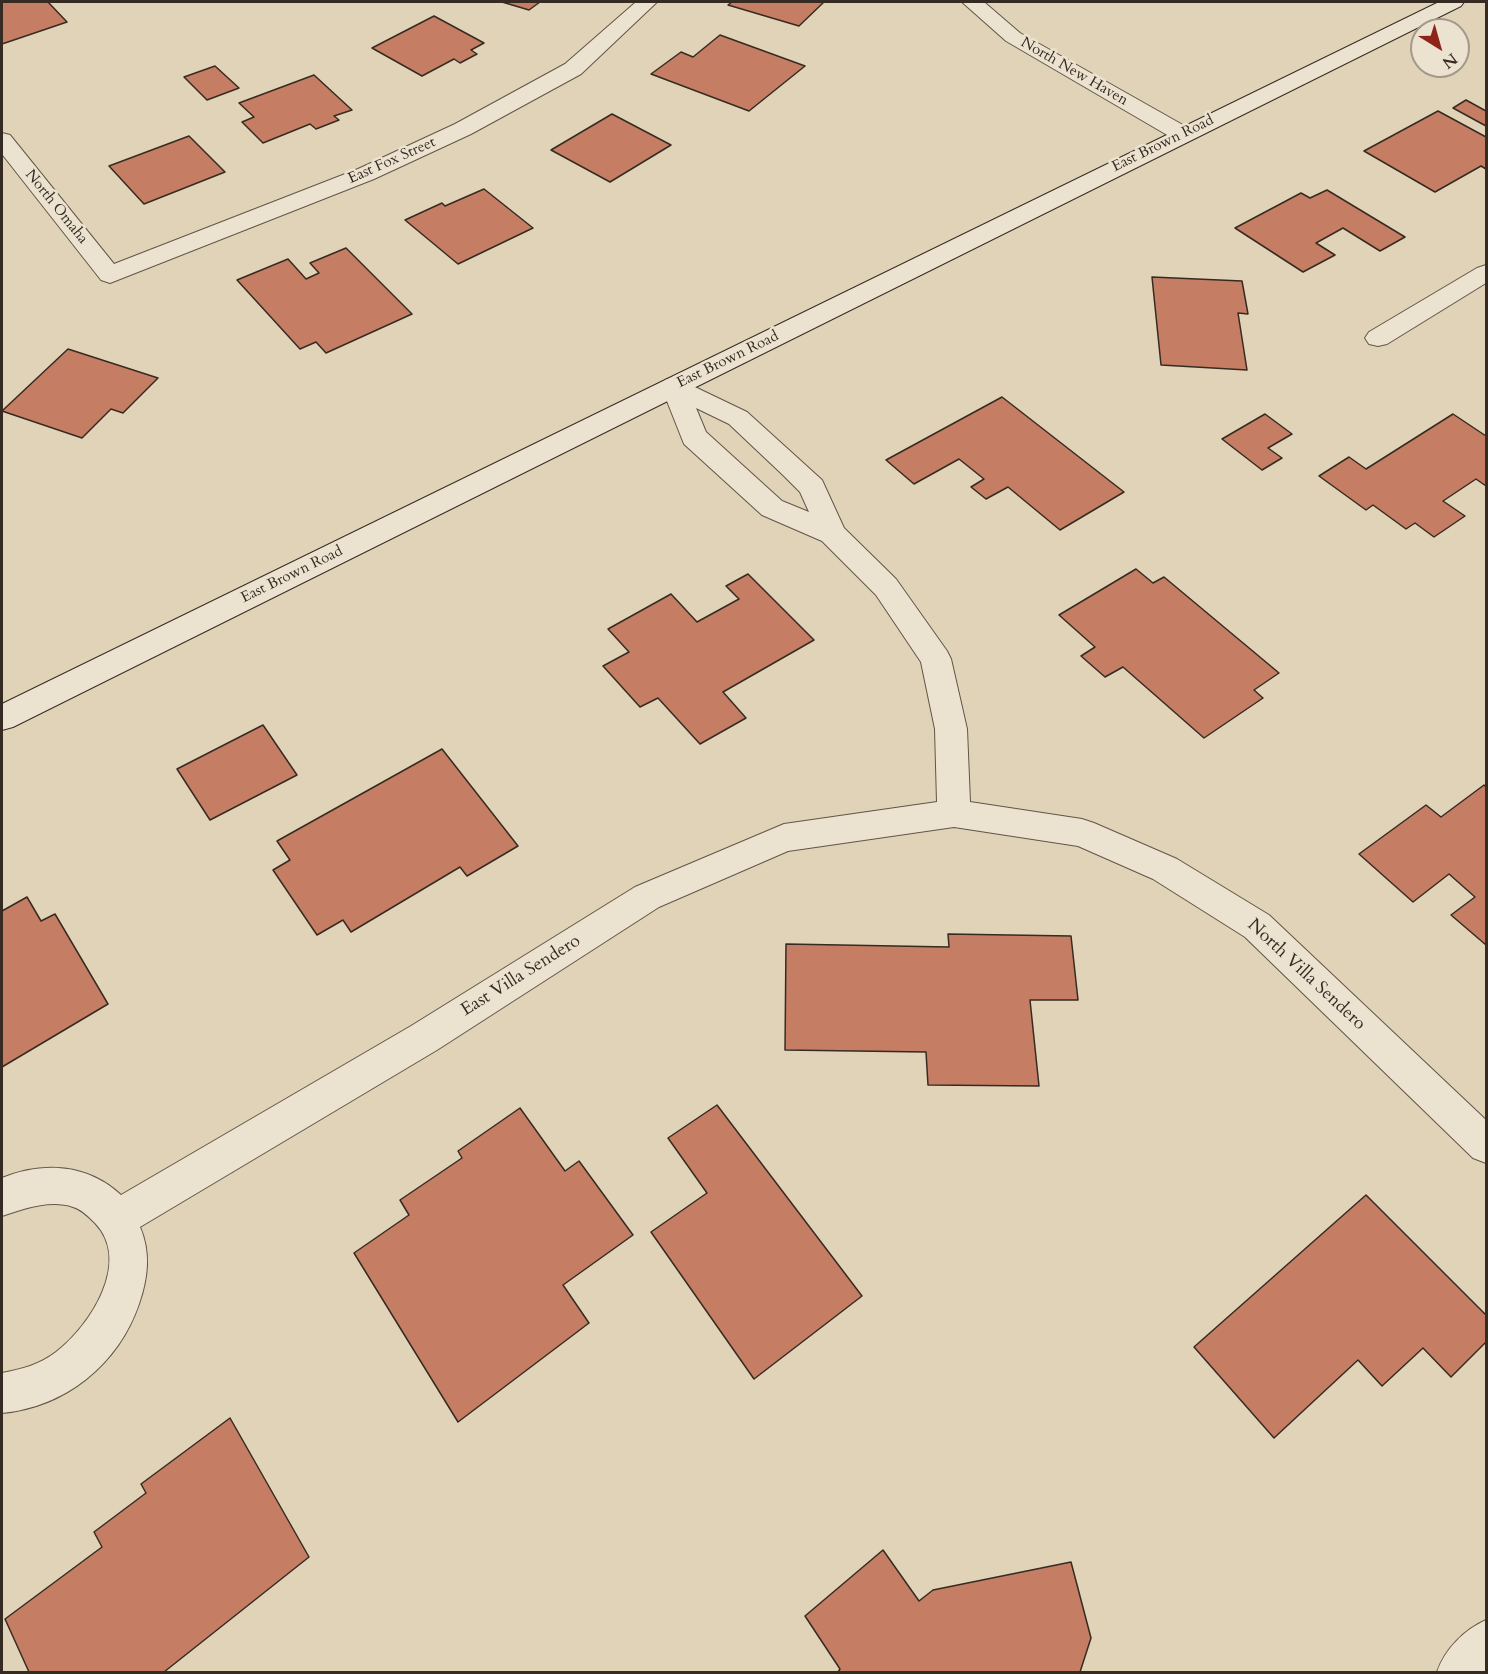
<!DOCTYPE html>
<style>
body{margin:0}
#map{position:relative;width:1488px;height:1674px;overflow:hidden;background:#e1d3b7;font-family:Cardo,serif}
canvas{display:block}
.frame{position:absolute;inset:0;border:3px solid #362b22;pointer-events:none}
.north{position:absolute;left:1410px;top:18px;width:60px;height:60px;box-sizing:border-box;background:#ece2d0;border:2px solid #a3998a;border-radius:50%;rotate:143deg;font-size:16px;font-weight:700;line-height:24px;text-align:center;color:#362b22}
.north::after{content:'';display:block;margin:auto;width:21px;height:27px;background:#8f2418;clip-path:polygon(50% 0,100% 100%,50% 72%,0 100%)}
</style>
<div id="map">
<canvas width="1488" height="1674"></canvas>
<div class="frame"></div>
<div class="north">N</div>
</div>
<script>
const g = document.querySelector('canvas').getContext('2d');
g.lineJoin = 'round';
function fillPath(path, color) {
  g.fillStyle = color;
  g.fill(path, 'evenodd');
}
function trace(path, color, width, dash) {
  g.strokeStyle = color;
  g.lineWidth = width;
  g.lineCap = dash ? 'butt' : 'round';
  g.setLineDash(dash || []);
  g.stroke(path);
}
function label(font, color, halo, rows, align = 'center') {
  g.font = font + ' Cardo,serif';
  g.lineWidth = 5;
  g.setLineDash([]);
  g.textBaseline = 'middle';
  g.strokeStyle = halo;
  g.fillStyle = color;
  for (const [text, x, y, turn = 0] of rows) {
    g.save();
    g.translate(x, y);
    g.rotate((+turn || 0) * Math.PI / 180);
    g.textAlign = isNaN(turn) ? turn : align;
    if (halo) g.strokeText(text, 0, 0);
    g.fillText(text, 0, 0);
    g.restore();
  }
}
const building = new Path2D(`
 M 2,2 L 48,2 L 67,22 L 2,44 Z
 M 502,2 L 540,2 L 529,10 Z
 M 732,2 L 824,2 L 799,26 L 728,5 Z
 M 434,16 L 484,43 L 471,50 L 477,54 L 460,63 L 454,59 L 422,76 L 372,48 Z
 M 720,35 L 805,66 L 749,111 L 651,74 L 681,52 L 693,57 Z
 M 215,66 L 239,88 L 207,100 L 184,77 Z
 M 314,75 L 352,110 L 334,116 L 339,120 L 316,129 L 310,124 L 263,143 L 242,122 L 254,117 L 239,103 Z
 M 1466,100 L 1486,111 L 1486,126 L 1453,108 Z
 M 1438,111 L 1486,137 L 1486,169 L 1481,166 L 1435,192 L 1364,151 Z
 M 612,114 L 671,145 L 610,182 L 551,150 Z
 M 189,136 L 225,172 L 144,204 L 109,166 Z
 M 484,189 L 533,228 L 458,264 L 405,220 L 442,203 L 445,206 Z
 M 1327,190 L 1405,237 L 1380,251 L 1343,228 L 1316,243 L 1335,255 L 1303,272 L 1235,228 L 1301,193 L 1310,198 Z
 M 346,248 L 412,314 L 326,353 L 316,342 L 300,349 L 237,280 L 288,259 L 306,279 L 319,273 L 310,263 Z
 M 1152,277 L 1242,281 L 1248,314 L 1238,313 L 1247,370 L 1161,365 Z
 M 68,349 L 158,378 L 123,413 L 111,409 L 82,438 L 2,411 Z
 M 1002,397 L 1124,492 L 1060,530 L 1008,487 L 986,499 L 971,487 L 984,479 L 959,459 L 914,484 L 886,460 Z
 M 1265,414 L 1292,434 L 1268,448 L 1282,458 L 1262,470 L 1222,439 Z
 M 1453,414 L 1486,436 L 1486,486 L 1476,479 L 1443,501 L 1465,516 L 1434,537 L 1415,523 L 1406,529 L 1373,505 L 1366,510 L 1319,476 L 1349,457 L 1366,469 Z
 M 1136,569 L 1153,583 L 1164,577 L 1279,673 L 1254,690 L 1263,698 L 1204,738 L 1123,667 L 1105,677 L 1081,656 L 1095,647 L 1059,615 Z
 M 748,574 L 814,640 L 723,692 L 746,718 L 700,744 L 658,698 L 640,707 L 603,666 L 629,652 L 608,629 L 671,594 L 697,622 L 739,599 L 726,586 Z
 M 263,725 L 297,775 L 210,820 L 177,769 Z
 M 442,749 L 518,846 L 467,876 L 460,867 L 351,932 L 343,920 L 317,935 L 273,870 L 290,860 L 277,841 Z
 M 1484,785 L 1486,787 L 1486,945 L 1451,915 L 1475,897 L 1449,874 L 1413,902 L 1359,854 L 1426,805 L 1441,817 Z
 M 27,897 L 41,921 L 55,914 L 108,1004 L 2,1067 L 2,911 Z
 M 948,934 L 1071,936 L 1078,1000 L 1030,1000 L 1039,1086 L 928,1085 L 926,1052 L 785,1050 L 786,944 L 949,947 Z
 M 717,1105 L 862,1296 L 754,1379 L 651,1232 L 707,1193 L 668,1138 Z
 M 520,1108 L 565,1171 L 579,1161 L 633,1235 L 563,1285 L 589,1323 L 458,1422 L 354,1253 L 409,1215 L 400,1200 L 462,1158 L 458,1151 Z
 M 1366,1195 L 1486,1315 L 1486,1342 L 1451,1377 L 1423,1348 L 1382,1386 L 1358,1360 L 1274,1438 L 1194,1347 Z
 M 230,1418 L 309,1557 L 164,1672 L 29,1672 L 5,1619 L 102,1547 L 94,1532 L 146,1493 L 141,1484 Z
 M 883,1550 L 919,1601 L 933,1590 L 1071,1562 L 1091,1638 L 1080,1672 L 838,1672 L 840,1669 L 805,1616 Z`);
const street = new Path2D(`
 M 636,2 L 657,2 L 581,74 L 471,134 L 374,179 L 110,283 L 101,280 L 2,154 L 2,133 L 10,135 L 114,264 L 358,169 L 455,124 L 565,64 Z
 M 962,2 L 984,2 L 1020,33 L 1190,129 L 1193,134 L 1190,139 L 1182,141 L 1174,139 L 1006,41 Z
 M 1486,265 L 1486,283 L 1387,344 L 1378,346 L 1369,344 L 1365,338 L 1369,332 L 1477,268 Z
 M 674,377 L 747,412 L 822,480 L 844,528 L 896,579 L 947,651 L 951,659 L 967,729 L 970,802 L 1082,819 L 1094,823 L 1177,859 L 1269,915 L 1486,1120 L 1486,1163 L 1473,1158 L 1245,937 L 1153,879 L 1078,846 L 954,827 L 788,851 L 659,907 L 437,1050 L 140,1227 C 151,1253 148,1278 139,1304 C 118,1365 65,1407 2,1413 L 2,1373 C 22,1369 39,1365 56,1352 C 90,1326 132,1262 95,1223 C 89,1217 81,1209 73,1207 C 50,1199 23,1209 2,1216 L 2,1178 C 43,1161 88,1164 121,1195 L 411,1026 L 635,887 L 784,824 L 937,802 L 935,729 L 921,662 L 876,595 L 822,541 L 762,515 L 684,444 L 661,386 L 665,380 ZM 696,408 L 729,424 L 783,475 L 800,492 L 809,512 L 782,501 L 706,432 Z
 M 1486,1620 L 1486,1672 L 1437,1672 C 1445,1649 1464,1630 1486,1620 Z`);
const secondary = new Path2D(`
 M 1439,2 L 1464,2 L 1461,6 L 13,727 L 2,730 L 2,704 Z`);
const farStreetnames = [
 ["North New Haven",1074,72,30],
 ["East Brown Road",1163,144,-26],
 ["East Fox Street",392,161,-24],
 ["North Omaha",56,207,51],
 ["East Brown Road",728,360,-26],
 ["East Brown Road",292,575,-26]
];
const streetNames = [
 ["North Villa Sendero",1306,975,43],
 ["East Villa Sendero",521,976,-32]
];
fillPath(building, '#c57d63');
trace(building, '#362b22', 1.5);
trace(street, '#615547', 2);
trace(secondary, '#362b22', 2);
fillPath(street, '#ece2d0');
fillPath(secondary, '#ece2d0');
label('15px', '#362b22', '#ece2d0', farStreetnames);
label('18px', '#362b22', '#ece2d0', streetNames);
</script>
